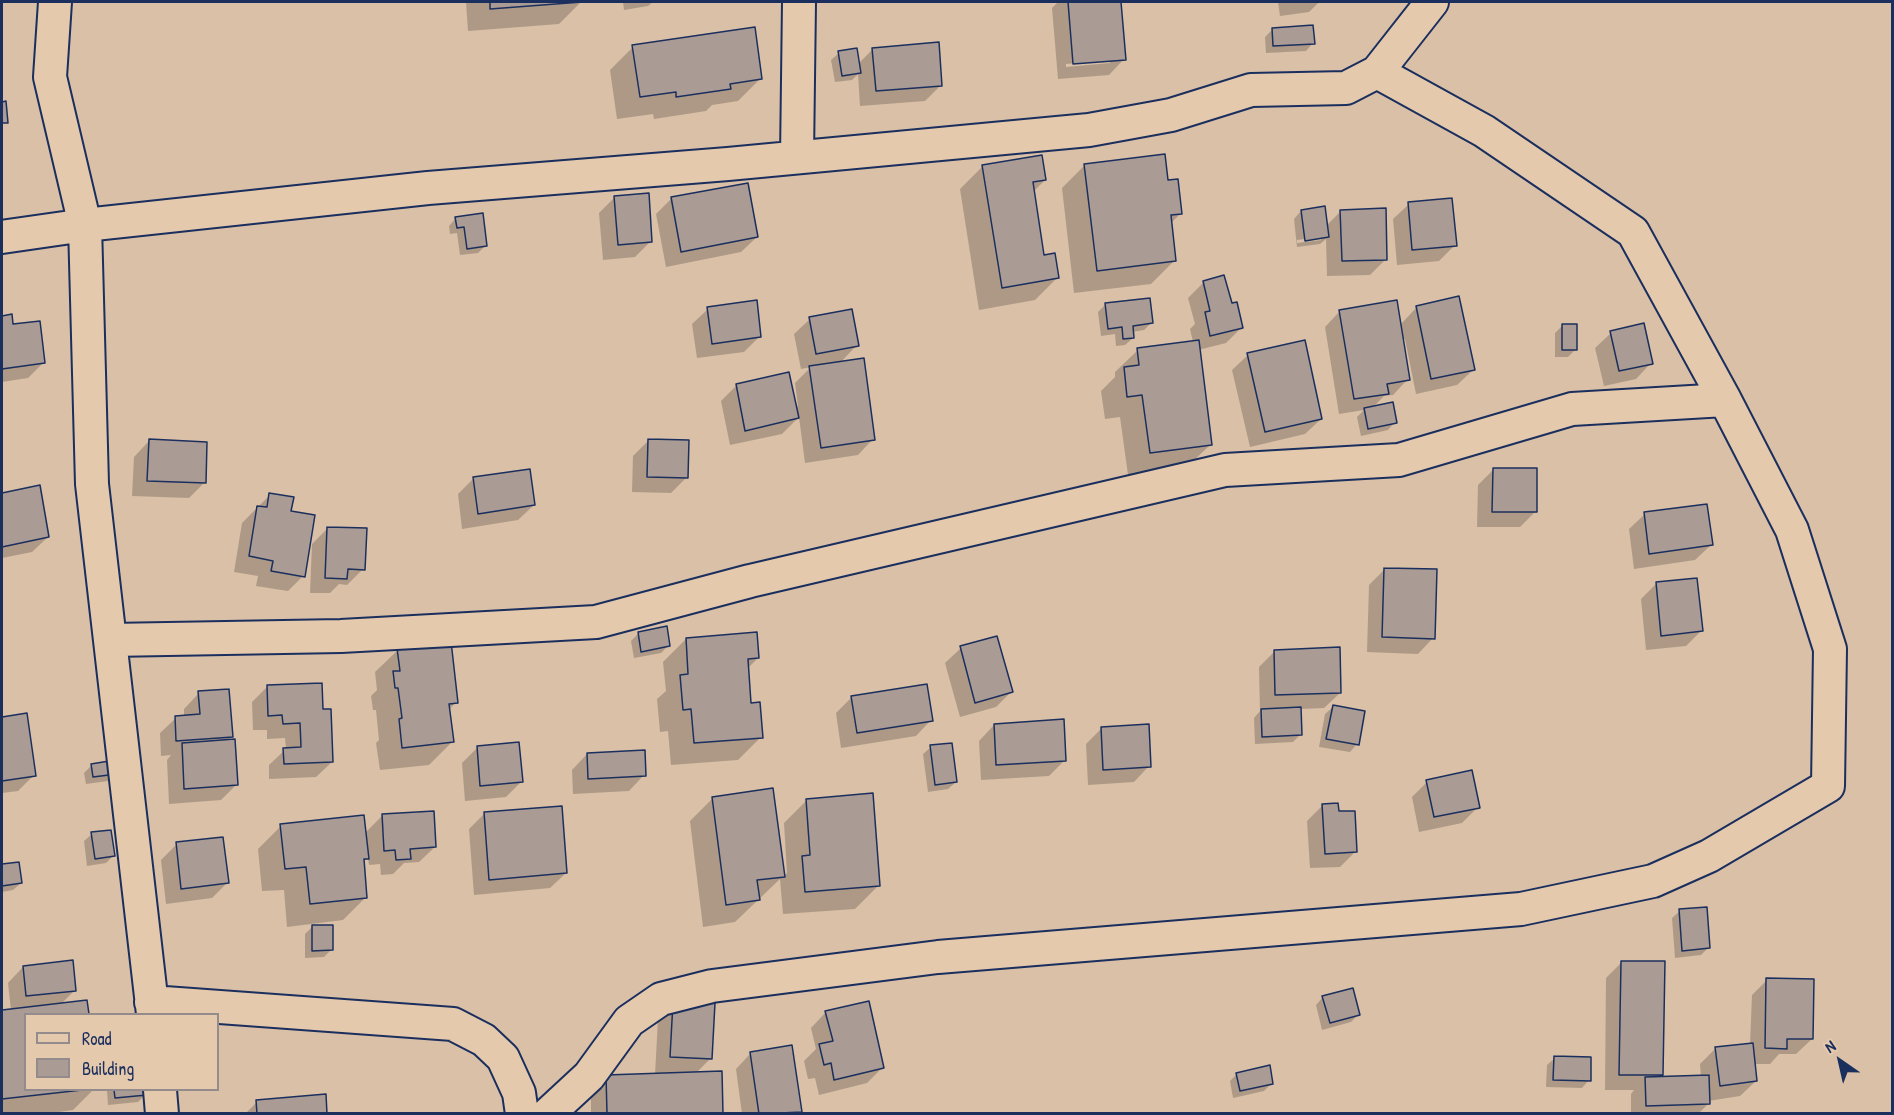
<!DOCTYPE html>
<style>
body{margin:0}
#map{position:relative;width:1894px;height:1115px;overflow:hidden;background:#d9c0a7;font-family:"Patrick Hand",sans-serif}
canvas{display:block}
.frame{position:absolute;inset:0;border:3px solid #1b2f5e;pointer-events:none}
.legend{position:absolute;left:24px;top:1013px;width:195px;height:78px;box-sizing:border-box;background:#e5c9ac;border:2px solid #948b8d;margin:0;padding:8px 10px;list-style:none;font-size:18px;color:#1b2f5e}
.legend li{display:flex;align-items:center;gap:12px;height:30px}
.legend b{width:30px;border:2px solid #948b8d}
.north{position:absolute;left:1810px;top:1031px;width:60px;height:60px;-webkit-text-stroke:4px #e5c9ac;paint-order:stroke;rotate:326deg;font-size:16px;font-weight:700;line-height:24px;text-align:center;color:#1b2f5e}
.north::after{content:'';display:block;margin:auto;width:21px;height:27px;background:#1b2f5e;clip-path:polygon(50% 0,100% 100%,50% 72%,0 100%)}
</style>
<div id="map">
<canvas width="1894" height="1115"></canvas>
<div class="frame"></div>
<ul class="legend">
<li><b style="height:8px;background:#e5c9ac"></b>Road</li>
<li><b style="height:16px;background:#aa9b95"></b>Building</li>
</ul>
<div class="north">N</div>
</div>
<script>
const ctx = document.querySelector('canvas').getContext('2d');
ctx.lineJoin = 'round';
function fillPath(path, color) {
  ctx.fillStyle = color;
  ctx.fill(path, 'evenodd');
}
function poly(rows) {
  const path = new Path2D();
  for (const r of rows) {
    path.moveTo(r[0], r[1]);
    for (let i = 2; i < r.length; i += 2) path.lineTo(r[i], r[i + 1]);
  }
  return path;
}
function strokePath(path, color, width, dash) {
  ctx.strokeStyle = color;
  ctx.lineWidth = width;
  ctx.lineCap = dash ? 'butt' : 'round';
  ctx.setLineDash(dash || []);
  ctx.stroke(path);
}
const shadow = poly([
 [466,2,581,2,559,24,468,31],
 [623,2,653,2,648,6,624,10],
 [1058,2,1120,2,1124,59,1109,75,1058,79,1052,8],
 [1110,60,1110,63,1066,67,1066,64],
 [1278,2,1319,2,1309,12,1280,16],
 [1273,29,1313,43,1306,51,1266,53,1265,37],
 [633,47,761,78,738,101,712,105,706,111,654,119,653,114,617,119,610,70],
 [873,49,940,86,925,101,860,106,858,74,852,80,835,82,831,60,839,53,858,64],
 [1085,165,1181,213,1170,224,1174,261,1151,284,1074,293,1062,188],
 [983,166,1045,180,1033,192,1043,257,1058,277,1035,300,979,310,960,189],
 [615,197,651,241,635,257,603,260,599,213],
 [672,198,757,237,741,252,666,267,656,214],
 [1409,204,1455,245,1439,261,1397,265,1393,219],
 [1301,211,1326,226,1341,211,1386,259,1370,275,1327,276,1326,239,1320,244,1297,247,1294,219],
 [1321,237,1321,240,1297,243,1297,240],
 [456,218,485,246,478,253,460,255,457,233,450,234,449,226],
 [1204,282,1241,328,1226,343,1198,350,1210,445,1187,467,1128,475,1120,417,1105,419,1101,391,1115,377,1115,372,1138,350,1193,342,1190,329,1195,324,1188,298],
 [1106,304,1151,323,1144,330,1132,332,1133,338,1125,345,1116,346,1115,334,1101,336,1098,312],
 [1417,307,1473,370,1457,385,1416,394,1405,339,1402,340,1408,379,1393,395,1384,396,1372,408,1395,422,1388,430,1361,436,1357,417,1364,410,1339,414,1325,327,1340,311,1400,325],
 [708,309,760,336,744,352,697,358,692,324],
 [10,316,12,326,43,363,28,378,2,382,2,317],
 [810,319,857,345,839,364,873,439,858,455,805,463,799,417,782,434,730,445,721,401,737,385,798,406,795,383,811,367,801,369,794,334],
 [1562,326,1576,349,1568,357,1555,357,1555,333],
 [1611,333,1651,363,1636,379,1604,386,1595,348],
 [1248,355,1321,419,1305,434,1250,447,1232,370],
 [649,440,687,477,671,493,632,492,633,456],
 [149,441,204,483,189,498,132,496,134,457],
 [528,470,534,505,518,520,462,529,458,494,473,479],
 [1493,470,1536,511,1520,527,1477,527,1478,485],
 [38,487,48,537,32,552,2,558,2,495],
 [270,495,289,513,303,576,288,591,256,586,258,576,234,572,242,523],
 [1645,514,1711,545,1695,560,1634,569,1629,529],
 [328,528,363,569,347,585,339,584,330,593,310,593,312,544],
 [1385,569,1433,638,1418,654,1367,652,1369,585],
 [1657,583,1701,631,1686,646,1646,650,1641,599],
 [639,633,668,646,661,653,634,658,631,641],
 [686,639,758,658,747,669,750,705,761,737,738,760,671,765,668,731,660,732,657,699,666,691,663,662],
 [961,648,1012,691,996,707,960,717,945,663],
 [398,650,456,702,448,711,452,742,429,765,380,770,376,743,379,740,376,710,373,710,371,696,377,690,375,672],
 [1275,651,1340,693,1324,708,1300,709,1301,734,1293,742,1255,744,1254,718,1260,711,1259,667],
 [267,687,321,711,332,762,316,777,269,779,269,765,286,749,285,738,267,739,267,730,253,730,252,702],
 [199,693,231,737,227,741,236,785,221,800,169,804,167,760,171,755,161,756,160,733,176,718,184,717,184,709],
 [851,698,931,720,916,736,841,748,836,713],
 [1333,707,1357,744,1350,752,1319,747,1325,714],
 [25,715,34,775,18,791,2,793,2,719],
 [994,725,1065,760,1049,776,981,780,979,741],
 [1102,728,1149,766,1134,782,1088,785,1086,744],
 [931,747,956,782,948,789,928,792,923,754],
 [477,748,522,781,506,797,465,801,462,763],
 [587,754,644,775,629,791,573,794,572,770],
 [92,765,115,773,108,781,86,784,84,773],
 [1427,782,1478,807,1462,823,1419,832,1412,797],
 [713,798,783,877,787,873,784,823,807,800,878,886,855,909,783,914,780,879,735,922,703,927,690,821],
 [1323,805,1337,813,1356,851,1340,867,1310,868,1307,821],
 [484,814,566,873,550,888,474,895,469,829],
 [382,816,435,847,419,862,404,863,393,874,381,875,380,864,369,865,368,858,362,863,366,897,343,920,287,927,284,890,262,891,258,849,281,826,365,833],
 [92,834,113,856,106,863,87,866,84,841],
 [177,844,227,883,212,898,166,904,161,860],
 [18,863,21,883,13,890,2,892,2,866],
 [1680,911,1708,948,1701,955,1675,958,1672,918],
 [312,927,331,950,324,957,305,958,305,934],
 [1622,962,1662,1074,1658,1078,1701,1077,1700,1064,1715,1049,1750,1045,1752,995,1767,980,1812,1039,1796,1054,1779,1054,1770,1064,1754,1064,1756,1081,1740,1096,1708,1101,1708,1104,1698,1114,1631,1114,1631,1094,1634,1090,1605,1090,1606,978],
 [23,967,74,991,60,1005,86,1002,87,1014,26,1014,26,1090,93,1090,73,1110,44,1114,2,1114,2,1012,11,1010,8,983],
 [1323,997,1358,1015,1351,1022,1322,1030,1316,1005],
 [674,1003,711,1058,695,1074,721,1113,591,1114,591,1092,607,1076,655,1075,658,1019],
 [826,1012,883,1067,867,1083,819,1095,815,1078,808,1079,804,1061,816,1049,811,1028],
 [751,1053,801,1112,799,1114,742,1114,736,1069],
 [1555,1058,1589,1080,1582,1088,1546,1087,1547,1065],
 [1237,1074,1272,1083,1264,1091,1233,1098,1230,1081],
 [107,1090,145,1090,146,1094,138,1102,108,1105],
 [257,1102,326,1114,245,1114]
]);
const building = poly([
 [490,2,582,2,490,9,490,2],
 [1068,2,1121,2,1126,60,1073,64,1068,2],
 [1313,25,1315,44,1273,46,1272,28,1313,25],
 [755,27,762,79,730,84,731,89,676,97,676,92,640,97,632,45,755,27],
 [939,42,942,86,876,91,872,48,939,42],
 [857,48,861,73,842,76,838,51,857,48],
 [6,101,8,123,2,123,2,102,6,101],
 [1165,154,1168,180,1178,179,1182,214,1171,215,1176,261,1097,271,1084,164,1165,154],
 [1042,155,1046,180,1033,182,1044,255,1055,253,1059,278,1002,288,982,165,1042,155],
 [748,183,758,237,681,252,671,197,748,183],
 [649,193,652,242,618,245,614,196,649,193],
 [1452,198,1457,246,1412,250,1408,202,1452,198],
 [1325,206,1329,237,1305,241,1301,210,1325,206],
 [1386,208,1387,260,1342,261,1340,210,1386,208],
 [483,213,487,246,467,249,464,227,457,228,455,217,483,213],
 [1224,275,1232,303,1237,302,1243,328,1210,336,1205,312,1210,311,1203,281,1224,275],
 [1459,296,1475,370,1431,379,1416,306,1459,296],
 [1150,298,1153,323,1133,326,1134,338,1123,339,1122,327,1108,329,1105,303,1150,298],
 [757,300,761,337,712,344,707,307,757,300],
 [1397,300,1410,380,1387,384,1389,394,1354,399,1339,310,1397,300],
 [852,309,859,346,816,354,809,317,852,309],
 [12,314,13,324,40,321,45,363,2,369,2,316,12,314],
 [1644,323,1653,364,1619,371,1610,331,1644,323],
 [1562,324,1577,324,1577,350,1562,350,1562,324],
 [1199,340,1212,445,1150,453,1142,395,1127,397,1124,367,1139,365,1137,348,1199,340],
 [1305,340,1322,419,1265,432,1247,353,1305,340],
 [864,358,875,440,821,448,809,366,864,358],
 [789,372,799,418,745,431,736,384,789,372],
 [1393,402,1397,423,1368,429,1364,408,1393,402],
 [149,439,207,442,206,483,147,481,149,439],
 [648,439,689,440,688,478,647,477,648,439],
 [1493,468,1537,468,1537,512,1492,512,1493,468],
 [530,469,535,505,478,514,473,477,530,469],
 [40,485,49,537,2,547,2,493,40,485],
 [269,493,294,497,291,511,315,515,305,577,271,571,273,561,249,556,257,506,267,507,269,493],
 [1707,504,1713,545,1649,554,1644,512,1707,504],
 [327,527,367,528,365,570,348,569,347,579,325,578,327,527],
 [1384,568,1437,569,1435,639,1382,637,1384,568],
 [1697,578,1703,631,1661,636,1656,582,1697,578],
 [667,626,670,646,641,652,638,632,667,626],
 [757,632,759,658,748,659,751,703,760,702,763,738,694,743,691,709,683,710,680,675,688,674,686,638,757,632],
 [997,636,1013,692,975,703,960,646,997,636],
 [451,641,458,703,449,704,454,742,402,748,399,719,402,718,398,688,395,688,393,671,400,671,397,648,451,641],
 [1340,647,1341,693,1275,695,1274,650,1340,647],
 [322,683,323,709,331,709,333,762,284,764,283,748,301,747,300,723,283,724,282,715,268,716,267,685,322,683],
 [927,684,933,721,857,733,851,696,927,684],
 [229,689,233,737,176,741,175,716,200,714,198,691,229,689],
 [1333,705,1365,711,1359,745,1326,739,1333,705],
 [1301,707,1302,735,1262,737,1261,709,1301,707],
 [27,713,36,776,2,781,2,717,27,713],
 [1064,719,1066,761,996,765,994,724,1064,719],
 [1149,724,1151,767,1103,770,1101,727,1149,724],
 [235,739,238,785,184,789,182,743,235,739],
 [519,742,523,782,480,786,477,746,519,742],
 [952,743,957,782,935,785,930,745,952,743],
 [645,750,646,776,588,779,587,753,645,750],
 [115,760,117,774,93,777,91,764,115,760],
 [1472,770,1480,808,1434,817,1426,780,1472,770],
 [773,788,785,877,757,880,760,900,726,905,712,797,773,788],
 [873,793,880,886,805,892,802,856,810,855,806,799,873,793],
 [1338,803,1339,811,1355,811,1357,852,1325,854,1322,804,1338,803],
 [562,806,567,873,489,880,484,812,562,806],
 [434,811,436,847,410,849,411,859,396,860,395,850,384,851,382,814,434,811],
 [364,815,369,859,364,859,367,898,310,904,306,867,285,869,280,824,364,815],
 [111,830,115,856,95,859,91,832,111,830],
 [223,837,229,883,181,889,176,842,223,837],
 [19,862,22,883,2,886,2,864,19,862],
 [1707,907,1710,948,1682,951,1679,909,1707,907],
 [312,925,333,925,333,950,312,951,312,925],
 [73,960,76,991,26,996,23,966,73,960],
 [1621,961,1665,961,1663,1075,1619,1075,1621,961],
 [1766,978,1814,979,1813,1039,1787,1039,1787,1049,1765,1048,1766,978],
 [1353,988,1360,1015,1330,1023,1322,996,1353,988],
 [87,1000,89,1014,26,1014,26,1090,82,1090,2,1099,2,1010,87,1000],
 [869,1001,884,1068,834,1080,831,1063,824,1065,819,1044,833,1041,825,1011,869,1001],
 [673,1002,715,1003,712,1059,670,1057,673,1002],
 [1753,1043,1757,1081,1720,1086,1715,1047,1753,1043],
 [792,1045,802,1112,759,1114,750,1052,792,1045],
 [1554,1056,1591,1057,1591,1081,1553,1080,1554,1056],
 [1270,1065,1273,1084,1240,1091,1236,1073,1270,1065],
 [722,1071,723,1114,607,1114,606,1075,722,1071],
 [1709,1075,1710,1104,1646,1106,1645,1077,1709,1075],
 [114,1090,147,1090,147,1095,115,1098,114,1090],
 [326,1094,327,1114,257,1114,256,1100,326,1094]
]);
const minor = poly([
 [55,2,50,77,85,225,92,484,153,1014],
 [797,157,799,2],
 [2,237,85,225,428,188,728,164,1089,130,1171,115,1251,90,1346,88,1377,72,1432,2],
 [110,640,341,636,596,622,750,581,1225,470,1399,460,1572,409,1725,400],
 [151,1002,453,1024,484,1040,503,1058,519,1093,522,1114],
 [160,1090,162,1114],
 [548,1114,589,1076,629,1021,661,999,712,986,938,957,1521,909,1653,881,1709,856,1828,786,1830,649,1792,530,1725,400,1633,232,1484,131,1377,72]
]);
fillPath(shadow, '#0003');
fillPath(building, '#aa9b95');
strokePath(building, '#1b2f5e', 1.5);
strokePath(minor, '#1b2f5e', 36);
strokePath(minor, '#e5c9ac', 32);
</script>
